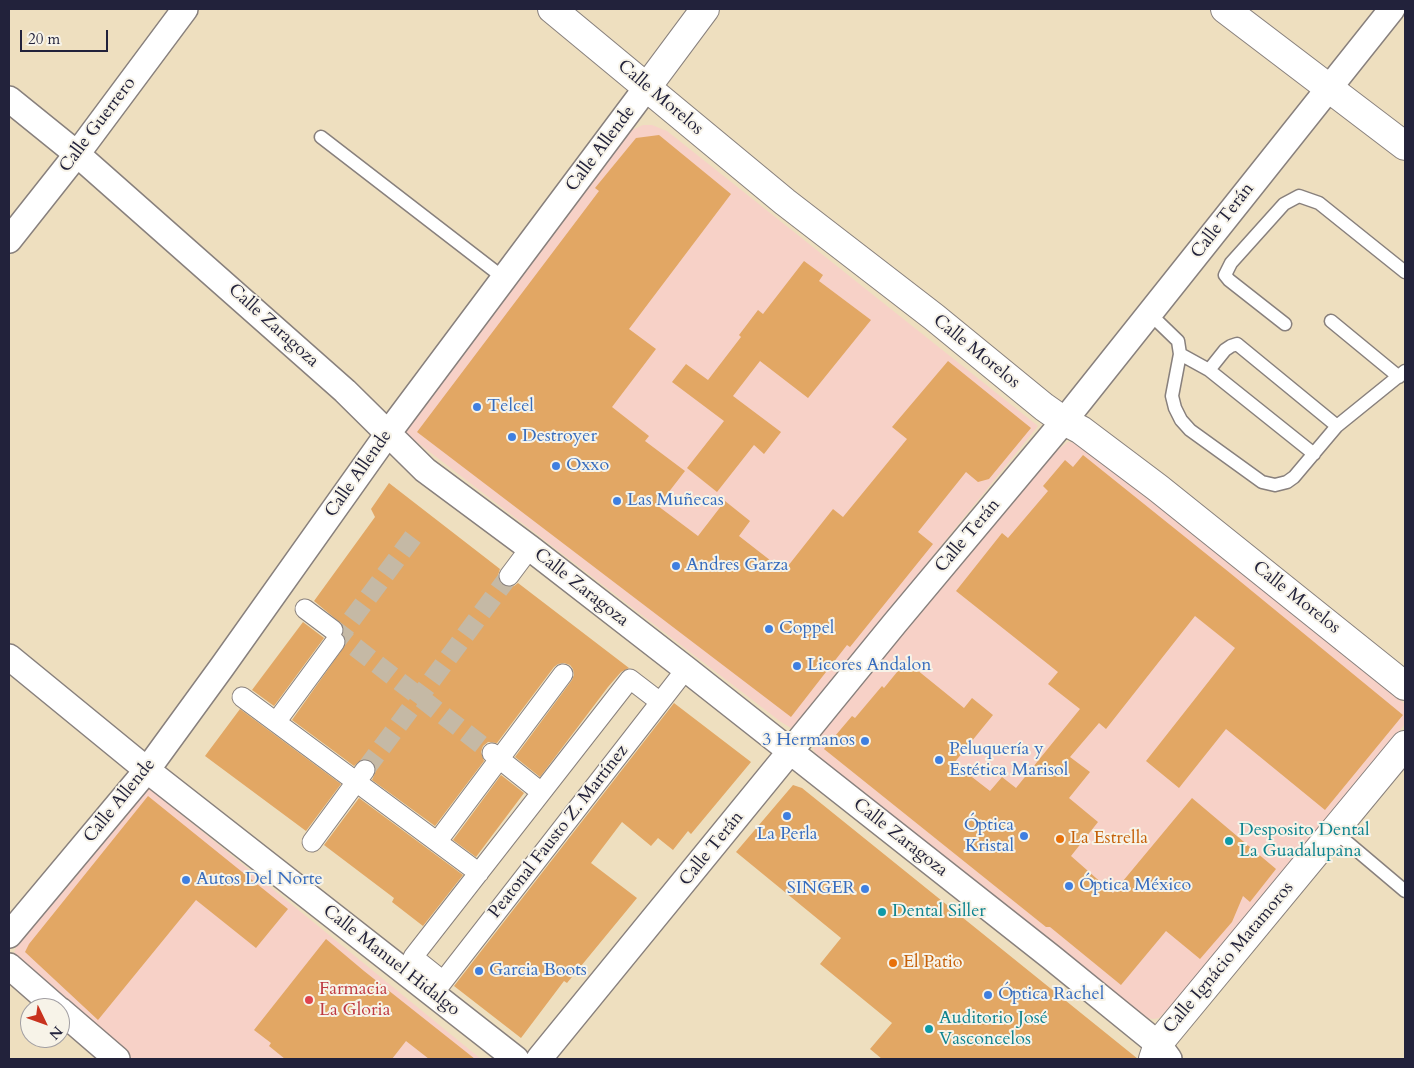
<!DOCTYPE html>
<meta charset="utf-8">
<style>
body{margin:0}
#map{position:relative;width:1414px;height:1068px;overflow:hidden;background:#eedfbf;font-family:Cardo,serif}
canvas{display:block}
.frame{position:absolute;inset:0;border:10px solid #22223b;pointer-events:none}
.north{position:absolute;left:20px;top:998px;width:50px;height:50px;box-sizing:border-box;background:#f7f3e8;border:1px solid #a29fa3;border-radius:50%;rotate:132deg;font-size:14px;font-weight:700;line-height:20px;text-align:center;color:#22223b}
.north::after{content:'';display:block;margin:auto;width:18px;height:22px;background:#c8321e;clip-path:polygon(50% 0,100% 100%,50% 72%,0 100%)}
.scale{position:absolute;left:20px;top:30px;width:88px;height:22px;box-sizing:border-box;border:2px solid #22223b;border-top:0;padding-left:6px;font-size:15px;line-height:18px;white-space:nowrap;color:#22223b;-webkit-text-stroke:4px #f7f3e8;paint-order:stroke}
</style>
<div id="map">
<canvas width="1414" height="1068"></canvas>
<div class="frame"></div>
<div class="north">N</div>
<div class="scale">20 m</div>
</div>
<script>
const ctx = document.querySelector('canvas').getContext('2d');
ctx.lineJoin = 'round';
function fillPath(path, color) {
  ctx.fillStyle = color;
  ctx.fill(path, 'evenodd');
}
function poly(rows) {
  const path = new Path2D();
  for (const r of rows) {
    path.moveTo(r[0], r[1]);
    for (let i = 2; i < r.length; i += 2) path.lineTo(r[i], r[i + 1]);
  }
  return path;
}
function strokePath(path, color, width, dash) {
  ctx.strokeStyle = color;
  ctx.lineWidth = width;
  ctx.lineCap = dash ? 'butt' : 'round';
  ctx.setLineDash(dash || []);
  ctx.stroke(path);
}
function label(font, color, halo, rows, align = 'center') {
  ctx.font = font + ' Cardo,serif';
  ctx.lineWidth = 4;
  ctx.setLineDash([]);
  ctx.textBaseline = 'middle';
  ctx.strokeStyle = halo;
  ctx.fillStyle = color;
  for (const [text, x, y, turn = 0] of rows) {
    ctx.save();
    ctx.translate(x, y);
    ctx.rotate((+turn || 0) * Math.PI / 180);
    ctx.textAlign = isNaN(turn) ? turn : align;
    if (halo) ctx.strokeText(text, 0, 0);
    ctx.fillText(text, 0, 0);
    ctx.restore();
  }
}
const built = poly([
 [643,125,652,125,667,131,1038,426,806,713,796,728,791,728,781,722,405,433,619,145,632,130],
 [1068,442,1080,443,1088,446,1405,704,1405,724,1173,1004,1159,1018,1153,1019,1148,1018,1126,1002,818,757,814,751,813,745,818,735,1055,452],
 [143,783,481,1059,128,1059,16,958,14,953,18,942]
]);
const building = poly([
 [659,135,731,194,629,329,656,349,612,407,649,436,645,441,685,471,658,506,698,536,725,501,750,521,739,536,784,571,833,509,843,517,907,439,892,427,948,361,1031,428,989,479,978,482,966,472,918,532,933,544,850,647,847,645,791,717,417,432,599,191,595,188,636,138],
 [804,261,823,275,819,281,871,320,808,398,760,361,733,396,781,432,764,454,754,445,717,492,687,468,724,421,672,382,686,364,708,380,741,337,739,335,758,310,763,314],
 [1083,455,1230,573,1403,715,1325,810,1226,729,1179,788,1146,761,1235,648,1195,616,1106,729,1099,723,1070,757,1090,772,1069,798,1098,822,1071,856,1113,893,1192,798,1276,869,1250,902,1243,896,1232,922,1200,959,1166,931,1121,985,1050,927,1046,927,824,749,852,716,855,718,882,686,884,688,906,661,964,708,972,698,993,715,954,763,990,791,1002,777,1016,788,1080,709,1048,684,1058,672,956,591,1002,533,1008,538,1048,491,1043,486,1065,460,1073,467],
 [389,483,500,569,498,575,499,581,502,585,508,587,514,586,518,583,629,668,621,672,608,687,540,777,515,757,572,680,574,675,573,669,570,665,564,663,558,664,554,667,497,743,488,742,483,746,481,752,484,761,435,826,372,780,376,771,372,761,367,759,361,760,354,766,292,720,346,644,343,634,343,625,314,601,375,517,371,509],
 [303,622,324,638,274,706,252,690],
 [674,703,751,762,691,834,688,831,673,850,658,838,651,846,622,822,591,863,637,898,567,983,564,981,521,1038,454,986],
 [240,709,341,784,306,831,205,756],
 [501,775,524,793,476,857,453,840],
 [793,785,802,788,1138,1059,882,1059,870,1049,892,1023,820,964,841,938,736,852],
 [148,796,288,909,256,948,196,900,98,1020,25,952,29,944],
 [359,798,463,875,423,926,392,902,394,898,324,845],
 [326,939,364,971,475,1059,429,1059,406,1041,392,1059,285,1059,269,1046,271,1043,254,1030]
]);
const pedestrianTunnel = poly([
 [333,630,492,753],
 [335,642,413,537],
 [365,770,509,576]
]);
const service = poly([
 [321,137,505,279],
 [1150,314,1178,341,1180,354,1172,396,1175,408,1181,420,1190,430,1262,482,1275,485,1287,482,1294,477,1337,426,1405,371],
 [1331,321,1399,377],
 [1285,324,1229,280,1225,275,1231,263,1284,204,1299,196,1319,203,1405,272],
 [1180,354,1209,370,1314,454],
 [1209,370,1225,350,1231,346,1237,344,1337,426],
 [1334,831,1405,891]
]);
const pedestrian = poly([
 [509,576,530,548],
 [305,609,333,630],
 [242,697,479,873],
 [276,722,335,642],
 [492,753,541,792],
 [312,842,365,770],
 [437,842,563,674],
 [443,981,413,957,630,679,660,702],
 [437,989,686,669]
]);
const minor = poly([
 [9,99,77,154,345,391,425,470,530,548,686,669,1051,957,1158,1044,1169,1059],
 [9,240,77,154,185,9],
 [9,657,147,770,516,1059],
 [9,935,147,770,222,667,389,432,647,87],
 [9,966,57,1008],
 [60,1010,117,1059],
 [539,1059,895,623,1064,421,1392,9]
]);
const tertiary = poly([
 [552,9,785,202,934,317,1044,407,1064,421,1081,430,1158,488,1405,686],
 [1225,9,1405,146],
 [647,87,705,9]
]);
const primary = poly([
 [1153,1059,1158,1044,1172,1027,1405,745]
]);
const markers = [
 [477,407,5,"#3f7fe0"],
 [512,437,5,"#3f7fe0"],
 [556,466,5,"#3f7fe0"],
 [617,501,5,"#3f7fe0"],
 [676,566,5,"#3f7fe0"],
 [769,629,5,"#3f7fe0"],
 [797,666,5,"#3f7fe0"],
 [865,741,5,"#3f7fe0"],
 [939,760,5,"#3f7fe0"],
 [787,816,5,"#3f7fe0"],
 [1024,836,5,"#3f7fe0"],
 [1060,839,5,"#e8710a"],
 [1229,841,5,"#0f9aa8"],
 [186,880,5,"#3f7fe0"],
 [1069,886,5,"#3f7fe0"],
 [865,889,5,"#3f7fe0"],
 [882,912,5,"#0f9aa8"],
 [893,963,5,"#e8710a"],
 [479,971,5,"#3f7fe0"],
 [988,995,5,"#3f7fe0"],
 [309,1000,5,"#e0444e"],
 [929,1029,5,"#0f9aa8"]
];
const streetNames = [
 ["Calle Morelos",660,98,40],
 ["Calle Guerrero",98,125,-53],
 ["Calle Allende",601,149,-53],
 ["Calle Terán",1223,221,-52],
 ["Calle Zaragoza",273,326,42],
 ["Calle Morelos",976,352,39],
 ["Calle Allende",359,474,-55],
 ["Calle Terán",968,536,-50],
 ["Calle Zaragoza",581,588,38],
 ["Calle Morelos",1296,598,38],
 ["Calle Allende",120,801,-51],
 ["Peatonal Fausto Z. Martínez",559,832,-52],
 ["Calle Zaragoza",900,838,38],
 ["Calle Terán",712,849,-51],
 ["Calle Ignácio Matamoros",1229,958,-50],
 ["Calle Manuel Hidalgo",391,961,38]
];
const shopNames = [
 ["Telcel",487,407],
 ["Destroyer",522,437],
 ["Oxxo",566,466],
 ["Las Muñecas",627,501],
 ["Andres Garza",686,566],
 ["Coppel",779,629],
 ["Licores Andalon",807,666],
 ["3 Hermanos",855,741,"right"],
 ["Peluquería y",949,750],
 ["Estética Marisol",949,771],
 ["Óptica",1014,826,"right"],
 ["Kristal",1014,847,"right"],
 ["La Perla",787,835,"center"],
 ["Autos Del Norte",196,880],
 ["Óptica México",1079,886],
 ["SINGER",855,889,"right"],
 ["Garcia Boots",489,971],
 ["Óptica Rachel",998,995]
];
const cultureNames = [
 ["Desposito Dental",1239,831],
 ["La Guadalupana",1239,852],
 ["Dental Siller",892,912],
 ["Auditorio José",939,1019],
 ["Vasconcelos",939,1040]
];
const foodNames = [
 ["La Estrella",1070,839],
 ["El Patio",903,963]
];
const healthNames = [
 ["Farmacia",319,990],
 ["La Gloria",319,1011]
];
fillPath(built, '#f7d1c7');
fillPath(building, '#e2a764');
strokePath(pedestrianTunnel, '#c5b9a5', 19, [19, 9]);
strokePath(service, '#88807d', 15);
strokePath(pedestrian, '#88807d', 21);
strokePath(minor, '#88807d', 28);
strokePath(tertiary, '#88807d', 30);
strokePath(primary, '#88807d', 30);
strokePath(service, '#fff', 12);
strokePath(pedestrian, '#fff', 19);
strokePath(minor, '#fff', 25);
strokePath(tertiary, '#fff', 28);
strokePath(primary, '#fff', 28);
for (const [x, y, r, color] of markers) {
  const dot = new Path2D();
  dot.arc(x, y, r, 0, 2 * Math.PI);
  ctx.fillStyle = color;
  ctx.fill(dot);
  strokePath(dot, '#f7f3e8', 2);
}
label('18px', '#22223b', '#f7f3e8', streetNames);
label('18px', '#366cbe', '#f7f3e8', shopNames, 'left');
label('18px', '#0d838f', '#f7f3e8', cultureNames, 'left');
label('18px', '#c56008', '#f7f3e8', foodNames, 'left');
label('18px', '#be3a42', '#f7f3e8', healthNames, 'left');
</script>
